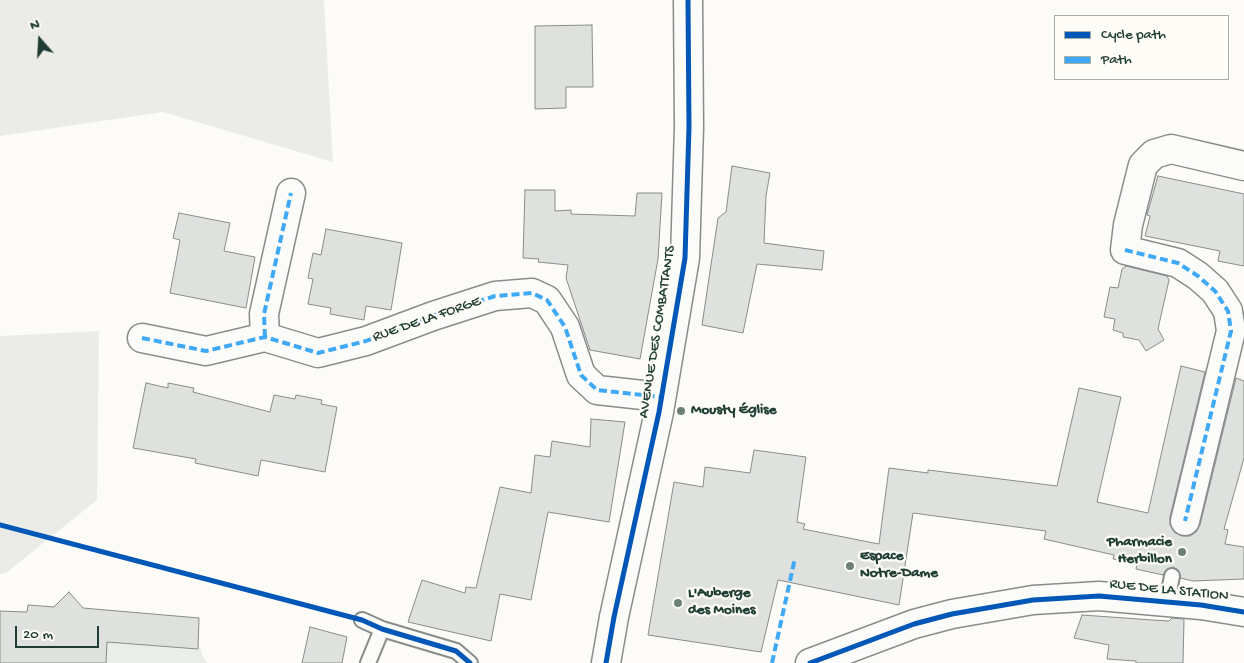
<!DOCTYPE html>
<meta charset="utf-8">
<style>
body{margin:0}
#map{position:relative;width:1244px;height:663px;overflow:hidden;background:#fcfbf8;font-family:"Gochi Hand",sans-serif}
canvas{display:block}
.legend{position:absolute;left:1054px;top:15px;width:175px;height:65px;box-sizing:border-box;background:#fdfcf7;border:1px solid #a4b0a9;margin:0;padding:6px 9px;list-style:none;font-size:15px;color:#1f3d34}
.legend li{display:flex;align-items:center;gap:10px;height:25px}
.legend b{width:25px;border:1px solid #a4b0a9}
.north{position:absolute;left:15px;top:15px;width:50px;height:50px;-webkit-text-stroke:4px #fdfcf7;paint-order:stroke;rotate:341deg;font-size:14px;font-weight:700;line-height:20px;text-align:center;color:#1f3d34}
.north::after{content:'';display:block;margin:auto;width:18px;height:22px;background:#1f3d34;clip-path:polygon(50% 0,100% 100%,50% 72%,0 100%)}
.scale{position:absolute;left:15px;top:626px;width:84px;height:22px;box-sizing:border-box;border:2px solid #1f3d34;border-top:0;padding-left:6px;font-size:15px;line-height:18px;white-space:nowrap;color:#1f3d34;-webkit-text-stroke:4px #fdfcf7;paint-order:stroke}
</style>
<div id="map">
<canvas width="1244" height="663"></canvas>
<ul class="legend">
<li><b style="height:6px;background:#0057b8"></b>Cycle path</li>
<li><b style="height:6px;background:#3fa9f5"></b>Path</li>
</ul>
<div class="north">N</div>
<div class="scale">20 m</div>
</div>
<script>
const ctx = document.querySelector('canvas').getContext('2d');
ctx.lineJoin = 'round';
function fillPath(path, color) {
  ctx.fillStyle = color;
  ctx.fill(path, 'evenodd');
}
function poly(rows) {
  const path = new Path2D();
  for (const r of rows) {
    path.moveTo(r[0], r[1]);
    for (let i = 2; i < r.length; i += 2) path.lineTo(r[i], r[i + 1]);
  }
  return path;
}
function strokePath(path, color, width, dash) {
  ctx.strokeStyle = color;
  ctx.lineWidth = width;
  ctx.lineCap = dash ? 'butt' : 'round';
  ctx.setLineDash(dash || []);
  ctx.stroke(path);
}
function label(font, color, halo, rows, align = 'center') {
  ctx.font = font + ' "Gochi Hand",sans-serif';
  ctx.lineWidth = 4.5;
  ctx.setLineDash([]);
  ctx.textBaseline = 'middle';
  ctx.strokeStyle = halo;
  ctx.fillStyle = color;
  for (const [text, x, y, turn = 0] of rows) {
    ctx.save();
    ctx.translate(x, y);
    ctx.rotate((+turn || 0) * Math.PI / 180);
    ctx.textAlign = isNaN(turn) ? turn : align;
    if (halo) ctx.strokeText(text, 0, 0);
    ctx.fillText(text, 0, 0);
    ctx.restore();
  }
}
const built = poly([
 [69,592,83,608,199,618,198,643,204,659,208,663,0,663,27,612,28,605,53,606]
]);
const green = poly([
 [0,0,324,0,333,162,163,112,0,136],
 [99,331,97,500,6,573,0,574,0,336]
]);
const building = poly([
 [592,25,593,87,566,87,566,108,535,109,535,26,592,25],
 [732,166,770,173,766,196,764,243,824,251,822,270,757,264,743,333,702,325,718,218,726,212,732,166],
 [1158,176,1244,194,1244,266,1218,261,1220,251,1145,236,1150,216,1147,215,1158,176],
 [525,190,555,190,555,211,571,210,571,214,635,216,637,193,662,193,658,259,640,359,590,350,566,278,568,265,538,262,539,259,523,258,525,190],
 [179,213,230,223,224,251,255,257,246,308,170,293,180,240,173,238,179,213],
 [326,229,402,243,391,310,366,306,364,320,330,314,331,308,308,304,313,279,308,278,313,253,321,255,326,229],
 [1126,266,1167,276,1169,280,1158,329,1164,340,1146,351,1139,340,1123,337,1123,333,1113,330,1115,319,1104,317,1110,287,1118,288,1122,269,1126,266],
 [1181,366,1205,372,1170,517,1170,525,1174,532,1182,536,1190,536,1196,532,1200,525,1236,378,1244,381,1244,458,1224,529,1228,530,1225,544,1244,547,1244,579,1193,581,1180,578,1178,570,1173,567,1166,570,1163,575,1136,569,1137,564,1113,559,1114,555,1044,539,1046,531,913,513,899,605,778,580,761,652,648,635,674,482,703,487,705,467,750,473,754,450,806,457,797,522,805,524,803,529,879,544,889,468,928,473,928,470,1057,486,1079,388,1121,397,1097,502,1148,513,1181,366],
 [146,383,168,388,168,383,194,388,193,392,270,412,274,395,295,399,296,395,322,400,321,404,337,407,325,472,261,460,258,476,195,463,196,459,133,448,146,383],
 [591,419,625,422,609,522,548,512,531,600,500,594,491,641,408,622,422,580,465,593,466,587,476,588,500,487,531,493,535,455,550,457,552,441,590,447,591,419],
 [69,592,83,608,199,618,198,649,107,642,106,663,0,663,0,611,27,612,28,605,54,607,69,592],
 [1082,615,1153,620,1169,621,1172,618,1184,619,1183,663,1136,663,1136,661,1107,659,1109,645,1074,638,1082,615],
 [310,627,347,637,342,663,302,663,310,627]
]);
const lane = poly([
 [1167,602,1172,576],
 [362,620,382,629,456,651,470,663],
 [368,663,382,629]
]);
const street = poly([
 [265,337,264,314,291,193],
 [142,338,206,351,265,337,318,353,366,341,433,316,495,296,532,293,547,300,565,327,581,375,597,390,661,397],
 [1185,521,1231,331,1228,311,1215,291,1198,276,1178,263,1125,250,1128,225,1143,165,1154,154,1171,149,1244,166]
]);
const secondary = poly([
 [606,663,614,617,659,412,685,258,689,127,688,0],
 [810,663,914,624,952,614,1033,600,1099,596,1201,605,1244,612]
]);
const quiet = poly([
 [1125,250,1178,263,1198,276,1215,291,1228,311,1231,331,1185,521],
 [265,337,264,314,291,193],
 [142,338,206,351,265,337,318,353,366,341,433,316,495,296,532,293,547,300,565,327,581,375,597,390,661,397],
 [772,663,795,558]
]);
const cycleway = poly([
 [0,525,362,620,382,629,456,651,470,663],
 [606,663,614,617,659,412,685,258,689,127,688,0],
 [810,663,914,624,952,614,1033,600,1099,596,1201,605,1244,612]
]);
const markers = [
 [681,411,5,"#6c8079"],
 [1182,552,5,"#6c8079"],
 [850,566,5,"#6c8079"],
 [678,603,5,"#6c8079"]
];
const streetNames = [
 ["RUE DE LA FORGE",427,320,-19],
 ["AVENUE DES COMBATTANTS",658,332,-81],
 ["RUE DE LA STATION",1169,591,6]
];
const poiNames = [
 ["Mousty Église",691,411],
 ["Pharmacie",1172,543,"right"],
 ["Herbillon",1172,560,"right"],
 ["Espace",860,557],
 ["Notre-Dame",860,574],
 ["L'Auberge",688,594],
 ["des Moines",688,611]
];
fillPath(built, '#ebede8');
fillPath(green, '#ebece8');
fillPath(building, '#dfe1de');
strokePath(building, '#888d8a', 1);
strokePath(lane, '#888d8a', 18);
strokePath(street, '#888d8a', 31);
strokePath(secondary, '#888d8a', 31);
strokePath(lane, '#fbfbf9', 14);
strokePath(street, '#fbfbf9', 28);
strokePath(secondary, '#fbfbf9', 28);
strokePath(quiet, '#3fa9f5', 4, [8, 4]);
strokePath(cycleway, '#0057b8', 5);
for (const [x, y, r, color] of markers) {
  const dot = new Path2D();
  dot.arc(x, y, r, 0, 2 * Math.PI);
  ctx.fillStyle = color;
  ctx.fill(dot);
  strokePath(dot, '#fdfcf7', 2);
}
label('15px', '#1f3d34', '#fdfcf7', streetNames);
label('bold 15px', '#1f3d34', '#fdfcf7', poiNames, 'left');
</script>
